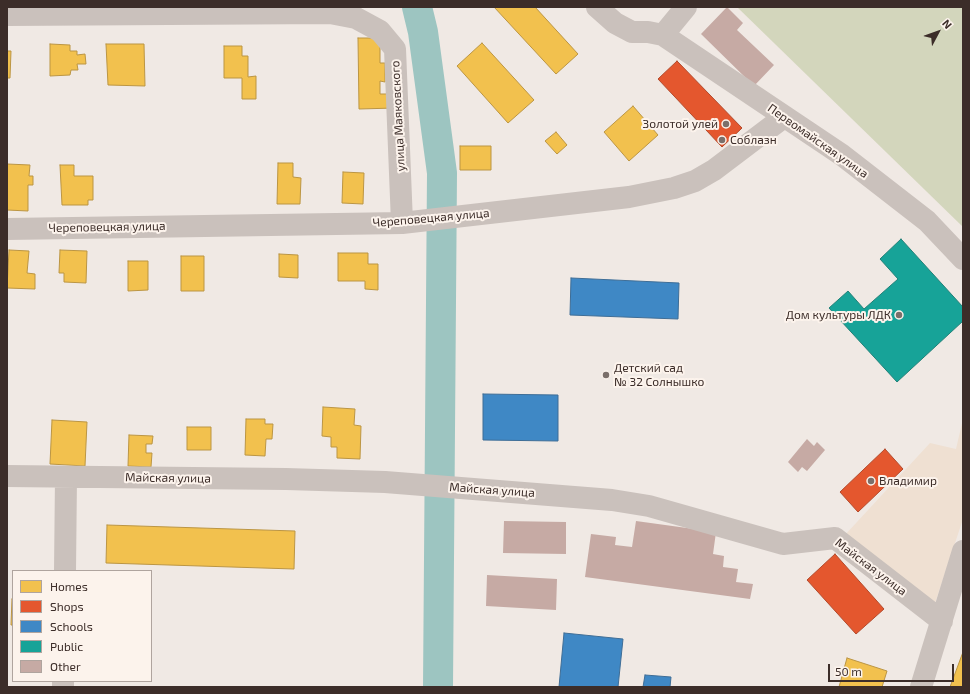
<!DOCTYPE html>
<meta charset="utf-8">
<style>
body{margin:0}
#map{position:relative;width:970px;height:694px;overflow:hidden;background:#f0e9e4;font-family:"Exo 2",sans-serif}
canvas{display:block}
.frame{position:absolute;inset:0;border:8px solid #3c2d29;pointer-events:none}
.legend{position:absolute;left:12px;top:570px;width:140px;height:112px;box-sizing:border-box;background:#fcf3ec;border:1px solid #afa49e;margin:0;padding:5px 7px;list-style:none;font-size:12px;color:#3c2d29}
.legend li{display:flex;align-items:center;gap:8px;height:20px}
.legend b{width:20px;border:1px solid #afa49e}
.north{position:absolute;left:918px;top:12px;width:40px;height:40px;-webkit-text-stroke:3px #fcf3ec;paint-order:stroke;rotate:49deg;font-size:11px;font-weight:700;line-height:16px;text-align:center;color:#3c2d29}
.north::after{content:'';display:block;margin:auto;width:14px;height:18px;background:#3c2d29;clip-path:polygon(50% 0,100% 100%,50% 72%,0 100%)}
.scale{position:absolute;left:828px;top:664px;width:126px;height:18px;box-sizing:border-box;border:2px solid #3c2d29;border-top:0;padding-left:5px;font-size:12px;line-height:14px;white-space:nowrap;color:#3c2d29;-webkit-text-stroke:3px #fcf3ec;paint-order:stroke}
</style>
<div id="map">
<canvas width="970" height="694"></canvas>
<div class="frame"></div>
<ul class="legend">
<li><b style="height:11px;background:#f2c14e"></b>Homes</li>
<li><b style="height:11px;background:#e4572e"></b>Shops</li>
<li><b style="height:11px;background:#3f88c5"></b>Schools</li>
<li><b style="height:11px;background:#17a398"></b>Public</li>
<li><b style="height:11px;background:#c6aaa4"></b>Other</li>
</ul>
<div class="north">N</div>
<div class="scale">50 m</div>
</div>
<script>
const ctx = document.querySelector('canvas').getContext('2d');
ctx.lineJoin = 'round';
function fillPath(path, color) {
  ctx.fillStyle = color;
  ctx.fill(path, 'evenodd');
}
function poly(rows) {
  const path = new Path2D();
  for (const r of rows) {
    path.moveTo(r[0], r[1]);
    for (let i = 2; i < r.length; i += 2) path.lineTo(r[i], r[i + 1]);
  }
  return path;
}
function strokePath(path, color, width, dash) {
  ctx.strokeStyle = color;
  ctx.lineWidth = width;
  ctx.lineCap = dash ? 'butt' : 'round';
  ctx.setLineDash(dash || []);
  ctx.stroke(path);
}
function label(font, color, halo, rows, align = 'center') {
  ctx.font = font + ' "Exo 2",sans-serif';
  ctx.lineWidth = 4;
  ctx.setLineDash([]);
  ctx.textBaseline = 'middle';
  ctx.strokeStyle = halo;
  ctx.fillStyle = color;
  for (const [text, x, y, turn = 0] of rows) {
    ctx.save();
    ctx.translate(x, y);
    ctx.rotate((+turn || 0) * Math.PI / 180);
    ctx.textAlign = isNaN(turn) ? turn : align;
    if (halo) ctx.strokeText(text, 0, 0);
    ctx.fillText(text, 0, 0);
    ctx.restore();
  }
}
const green = poly([
 [737,7,963,7,963,227]
]);
const plaza = poly([
 [963,419,963,519,934,606,844,536,930,443,956,449]
]);
const homes = poly([
 [494,7,535,7,578,54,556,74,494,7],
 [358,38,380,38,380,63,385,63,385,82,380,81,380,94,395,94,395,108,359,109,358,38],
 [482,43,534,100,508,123,457,66,482,43],
 [50,44,70,45,70,51,77,51,77,55,85,54,86,64,77,64,78,70,71,70,70,75,50,76,50,44],
 [106,44,144,44,145,86,108,85,106,44],
 [224,46,242,46,242,56,248,56,248,77,256,76,256,99,242,99,242,78,224,78,224,46],
 [7,51,11,51,10,78,7,78,7,51],
 [633,106,658,135,629,161,604,132,633,106],
 [556,132,567,145,557,154,545,141,556,132],
 [460,146,491,146,491,170,460,170,460,146],
 [278,163,293,163,293,177,301,178,300,204,277,204,278,163],
 [7,164,30,165,29,176,33,176,33,185,28,185,28,211,7,210,7,164],
 [60,165,74,165,74,176,93,176,93,200,88,200,88,205,62,205,60,165],
 [343,172,364,173,363,204,342,203,343,172],
 [9,250,29,251,27,273,35,274,35,289,7,288,9,250],
 [60,250,87,251,86,283,64,282,64,273,59,273,60,250],
 [338,253,368,253,368,264,378,264,378,290,365,289,365,281,338,281,338,253],
 [279,254,298,255,298,278,279,277,279,254],
 [181,256,204,256,204,291,181,291,181,256],
 [128,261,148,261,148,290,128,291,128,261],
 [323,407,355,409,354,425,361,426,360,459,337,458,337,447,331,447,331,437,322,436,323,407],
 [246,419,265,419,265,424,273,424,272,439,266,439,265,456,245,455,246,419],
 [52,420,87,422,85,466,50,464,52,420],
 [187,427,211,427,211,450,187,450,187,427],
 [129,435,153,436,152,444,146,444,146,453,152,453,151,467,128,466,129,435],
 [107,525,295,531,294,569,106,563,107,525],
 [12,599,13,599,13,625,11,625,12,599],
 [963,652,963,687,950,687,963,652],
 [847,658,887,671,882,687,839,687,847,658]
]);
const shops = poly([
 [677,61,742,128,722,147,658,79,677,61],
 [885,449,903,469,858,512,840,492,885,449],
 [835,554,884,609,856,634,807,580,835,554]
]);
const schools = poly([
 [571,278,679,283,678,319,570,315,571,278],
 [483,394,558,395,558,441,483,440,483,394],
 [564,633,623,639,618,687,559,687,564,633],
 [645,675,671,677,670,687,643,687,645,675]
]);
const public = poly([
 [901,239,963,307,963,321,897,382,829,308,848,291,864,309,898,279,880,259,901,239]
]);
const river = poly([
 [417,7,423,32,442,173,438,687]
]);
const building = poly([
 [727,7,743,23,737,30,774,65,754,86,701,34],
 [807,439,814,446,817,442,825,450,807,471,802,467,798,472,788,462],
 [504,521,566,522,566,554,503,553],
 [636,521,716,532,713,554,724,556,723,567,738,569,736,582,753,584,750,599,585,577,591,534,616,537,615,545,632,547],
 [487,575,557,579,556,610,486,606]
]);
const minor = poly([
 [597,7,615,23,632,32,648,32,663,35,842,155,927,221,963,259],
 [7,15,330,13,356,18,380,31,395,49,402,223],
 [663,35,686,7],
 [7,229,402,223,629,197,674,188,695,181,714,170,784,117],
 [7,476,286,479,385,482,612,500,649,506,783,544,835,538,942,621],
 [65,571,66,477],
 [63,687,63,681],
 [921,687,963,551]
]);
const markers = [
 [726,124,4,"#7b6f6a"],
 [722,140,4,"#7b6f6a"],
 [899,315,4,"#7b6f6a"],
 [606,375,4,"#7b6f6a"],
 [871,481,4,"#7b6f6a"]
];
const streetNames = [
 ["улица Маяковского",398,116,-93],
 ["Первомайская улица",818,141,35],
 ["Череповецкая улица",431,218,-5],
 ["Череповецкая улица",107,227,-1],
 ["Майская улица",168,478,1],
 ["Майская улица",492,490,4],
 ["Майская улица",871,567,37]
];
const poiNames = [
 ["Золотой улей",718,124,"right"],
 ["Соблазн",730,140],
 ["Дом культуры ЛДК",891,315,"right"],
 ["Детский сад",614,368],
 ["№ 32 Солнышко",614,382],
 ["Владимир",879,481]
];
fillPath(green, '#d3d6bc');
fillPath(plaza, '#efe0d2');
fillPath(homes, '#f2c14e');
strokePath(homes, '#bb9543', 1);
fillPath(shops, '#e4572e');
strokePath(shops, '#b24a2c', 1);
fillPath(schools, '#3f88c5');
strokePath(schools, '#3e6d96', 1);
fillPath(public, '#17a398');
strokePath(public, '#228077', 1);
strokePath(river, '#9dc5c1', 30);
fillPath(building, '#c6aaa4');
strokePath(minor, '#cac1bc', 22);
for (const [x, y, r, color] of markers) {
  const dot = new Path2D();
  dot.arc(x, y, r, 0, 2 * Math.PI);
  ctx.fillStyle = color;
  ctx.fill(dot);
  strokePath(dot, '#fcf3ec', 1.5);
}
label('12px', '#3c2d29', '#fcf3ec', streetNames);
label('12px', '#3c2d29', '#fcf3ec', poiNames, 'left');
</script>
